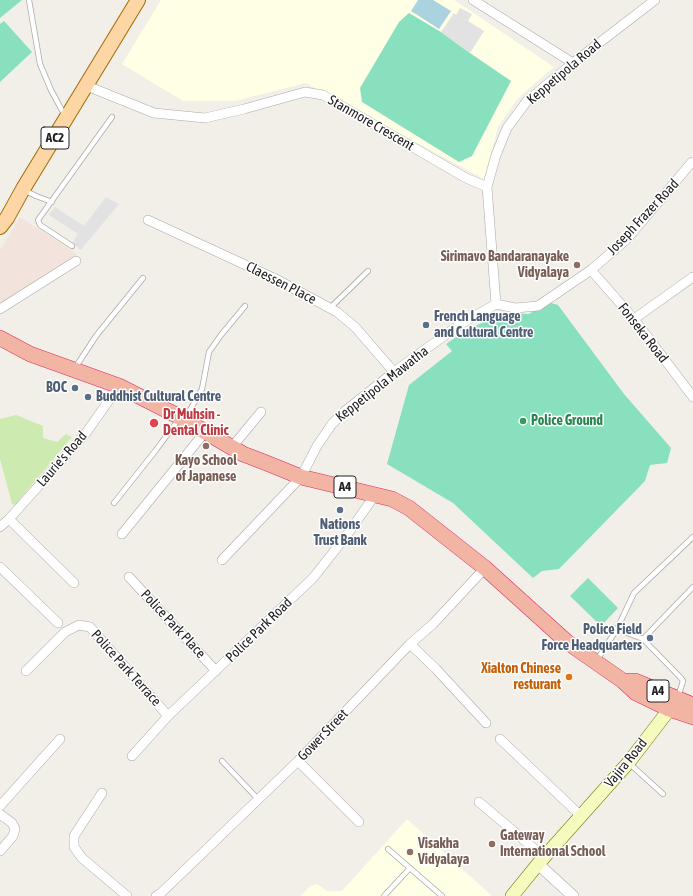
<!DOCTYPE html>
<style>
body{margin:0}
canvas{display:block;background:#f2efe9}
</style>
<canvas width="693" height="896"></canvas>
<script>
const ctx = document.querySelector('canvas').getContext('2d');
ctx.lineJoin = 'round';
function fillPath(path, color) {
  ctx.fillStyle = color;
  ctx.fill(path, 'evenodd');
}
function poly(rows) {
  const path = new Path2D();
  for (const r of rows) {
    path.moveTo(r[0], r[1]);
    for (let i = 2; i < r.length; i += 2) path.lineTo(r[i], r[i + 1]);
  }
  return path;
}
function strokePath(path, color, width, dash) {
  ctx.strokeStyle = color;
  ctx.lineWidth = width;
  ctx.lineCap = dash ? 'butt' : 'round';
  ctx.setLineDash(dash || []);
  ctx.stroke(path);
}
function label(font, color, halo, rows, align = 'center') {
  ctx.font = font + ' "Asap Condensed",sans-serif';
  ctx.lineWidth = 3;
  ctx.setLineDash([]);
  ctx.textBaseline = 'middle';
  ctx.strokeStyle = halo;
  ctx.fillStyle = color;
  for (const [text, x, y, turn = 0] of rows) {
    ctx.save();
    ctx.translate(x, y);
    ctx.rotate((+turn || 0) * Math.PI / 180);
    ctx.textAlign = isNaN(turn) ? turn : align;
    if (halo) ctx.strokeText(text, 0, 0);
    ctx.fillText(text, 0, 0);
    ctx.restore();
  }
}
const education = poly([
 [161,0,454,0,554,67,518,98,498,127,484,179,306,83,235,101,183,101,122,64],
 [407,819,492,896,301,896,310,886,317,884,327,891,342,891]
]);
const military = poly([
 [20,217,76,253,77,257,0,308,0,250]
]);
const grass = poly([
 [16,415,43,426,43,438,57,442,66,434,72,437,15,505,12,504,0,459,0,419]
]);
const pitch = poly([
 [0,0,22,0,0,18],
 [409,13,441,32,470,53,511,81,472,156,459,162,362,102,360,88,399,22],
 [4,21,32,52,0,82,0,24],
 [548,302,558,305,624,394,671,448,667,463,650,465,645,481,559,569,542,571,533,578,453,503,387,464,409,385,452,351,446,344,468,329,505,313,529,314],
 [588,578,618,608,601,626,570,596]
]);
const parking = poly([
 [460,8,472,14,468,21,484,31,470,53,441,32,454,13,456,15],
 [106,197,119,204,81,250,72,243,78,234,49,215,55,207,84,226]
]);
const water = poly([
 [418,0,433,0,451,11,439,29,411,11]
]);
const service = poly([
 [29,0,40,64,51,90,65,116],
 [24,190,36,196,52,202],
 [72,246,40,225,38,220,112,117],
 [330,308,368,271],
 [75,368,96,336,143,278],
 [186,417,202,389,209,352,221,335,245,306],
 [114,503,156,450,179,419],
 [617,629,643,639,681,678,683,681,678,697],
 [643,639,693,587],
 [597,660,617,629,634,593,693,537],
 [222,761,258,799],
 [630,764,663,794],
 [388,849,442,896],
 [384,896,410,868]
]);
const minor = poly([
 [473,0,573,63],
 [87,86,154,113,205,118,244,109,305,92,323,95,466,178,487,187],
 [148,220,276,279,337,312,355,327,394,372],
 [591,270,634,319,693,397],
 [496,304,487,187,496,155,507,128,527,101,573,63,655,0],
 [0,309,76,261],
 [634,319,693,277],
 [232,447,261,412],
 [9,519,74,583],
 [0,527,9,519,86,433,119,386],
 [122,534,205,432],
 [222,560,301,477,317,446,332,424,345,411,394,372,459,325,496,304,515,308,538,306,591,270,627,239,692,162],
 [0,567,58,623],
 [129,577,216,671],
 [410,644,436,669,486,723],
 [26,671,65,632,79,625,90,627,168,716],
 [500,739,581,816],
 [132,756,168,716,313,578,347,535,375,495],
 [298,761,359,822],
 [102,793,74,836,74,847,82,858,127,896],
 [479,802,544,857],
 [0,806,60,739],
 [0,814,12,823,15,829,13,836,0,851],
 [156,896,161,893,298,761,410,644,433,624,485,568]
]);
const tertiary = poly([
 [538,864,573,896]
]);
const secondary = poly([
 [512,896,538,864,629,762,675,702]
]);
const primary = poly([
 [0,227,7,218,23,189,138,0]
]);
const trunk = poly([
 [0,338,30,354,119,386,180,417,243,454,264,462,301,477,392,499,409,508,485,568,567,642,623,681,636,693,669,709,693,717],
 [624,681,635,681,693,705]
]);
const markers = [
 [577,265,4,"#8d6e63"],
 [426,325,4,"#5c6f8a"],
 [75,388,4,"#5c6f8a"],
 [88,397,4,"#5c6f8a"],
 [523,421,4,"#2e9e5b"],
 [154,423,5,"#e0444e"],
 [206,446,4,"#8d6e63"],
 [340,510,4,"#5c6f8a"],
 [650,638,4,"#5c6f8a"],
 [569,677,4,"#e8710a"],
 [492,844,4,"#8d6e63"],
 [410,852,4,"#8d6e63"]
];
const shields = [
 [55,138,28],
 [345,487,22],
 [658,691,22]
];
const shieldNames = [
 ["AC2",55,138],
 ["A4",345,487],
 ["A4",658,691]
];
const streetNames = [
 ["Keppetipola Road",564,72,-40],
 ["Stanmore Crescent",371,123,30],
 ["Joseph Frazer Road",643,217,-47],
 ["Claessen Place",281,283,27],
 ["Fonseka Road",643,333,52],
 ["Keppetipola Mawatha",382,384,-38],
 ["Laurie's Road",62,459,-49],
 ["Police Park Place",173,624,47],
 ["Police Park Road",259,630,-44],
 ["Police Park Terrace",126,668,48],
 ["Gower Street",323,735,-46],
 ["Vajira Road",626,763,-51]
];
const educationNames = [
 ["Sirimavo Bandaranayake",569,257,"right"],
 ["Vidyalaya",569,273,"right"],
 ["Kayo School",206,461,"center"],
 ["of Japanese",206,477,"center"],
 ["Gateway",500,836],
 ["International School",500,852],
 ["Visakha",418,844],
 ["Vidyalaya",418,860]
];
const serviceNames = [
 ["French Language",434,317],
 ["and Cultural Centre",434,333],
 ["BOC",67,388,"right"],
 ["Buddhist Cultural Centre",96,397],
 ["Nations",340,525,"center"],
 ["Trust Bank",340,541,"center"],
 ["Police Field",642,630,"right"],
 ["Force Headquarters",642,646,"right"]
];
const healthNames = [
 ["Dr Muhsin -",163,415],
 ["Dental Clinic",163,431]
];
const leisureNames = [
 ["Police Ground",531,421]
];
const foodNames = [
 ["Xialton Chinese",561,669],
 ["resturant",561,685]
];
fillPath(education, '#ffffe5');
fillPath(military, '#f3e3dd');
fillPath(grass, '#cdebb0');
fillPath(pitch, '#88e0be');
fillPath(parking, '#e2e2e2');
fillPath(water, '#aad3df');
strokePath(service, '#a9a9a9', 6);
strokePath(minor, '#a9a9a9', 10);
strokePath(tertiary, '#a9a9a9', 12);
strokePath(secondary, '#707d05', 14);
strokePath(primary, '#a06b00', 16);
strokePath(trunk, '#dc2a67', 16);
strokePath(service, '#fff', 4.5);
strokePath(minor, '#fff', 9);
strokePath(tertiary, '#fff', 11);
strokePath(secondary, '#f7fabf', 13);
strokePath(primary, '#fcd6a4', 14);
strokePath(trunk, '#f2b4a3', 15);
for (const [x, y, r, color] of markers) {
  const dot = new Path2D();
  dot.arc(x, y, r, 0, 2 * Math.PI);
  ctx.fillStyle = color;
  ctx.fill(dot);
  strokePath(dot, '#fff', 1.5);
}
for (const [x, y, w] of shields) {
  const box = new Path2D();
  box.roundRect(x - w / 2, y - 11, w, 22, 3);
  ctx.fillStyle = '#fff';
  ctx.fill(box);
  strokePath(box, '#222', 1);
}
label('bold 13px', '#222', null, shieldNames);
label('14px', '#222', '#fff', streetNames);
label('bold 14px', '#785e54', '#fff', educationNames, 'left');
label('bold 14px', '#4e5e75', '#fff', serviceNames, 'left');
label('bold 14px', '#be3a42', '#fff', healthNames, 'left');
label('bold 14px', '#27864d', '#fff', leisureNames, 'left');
label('bold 14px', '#c56008', '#fff', foodNames, 'right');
</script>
